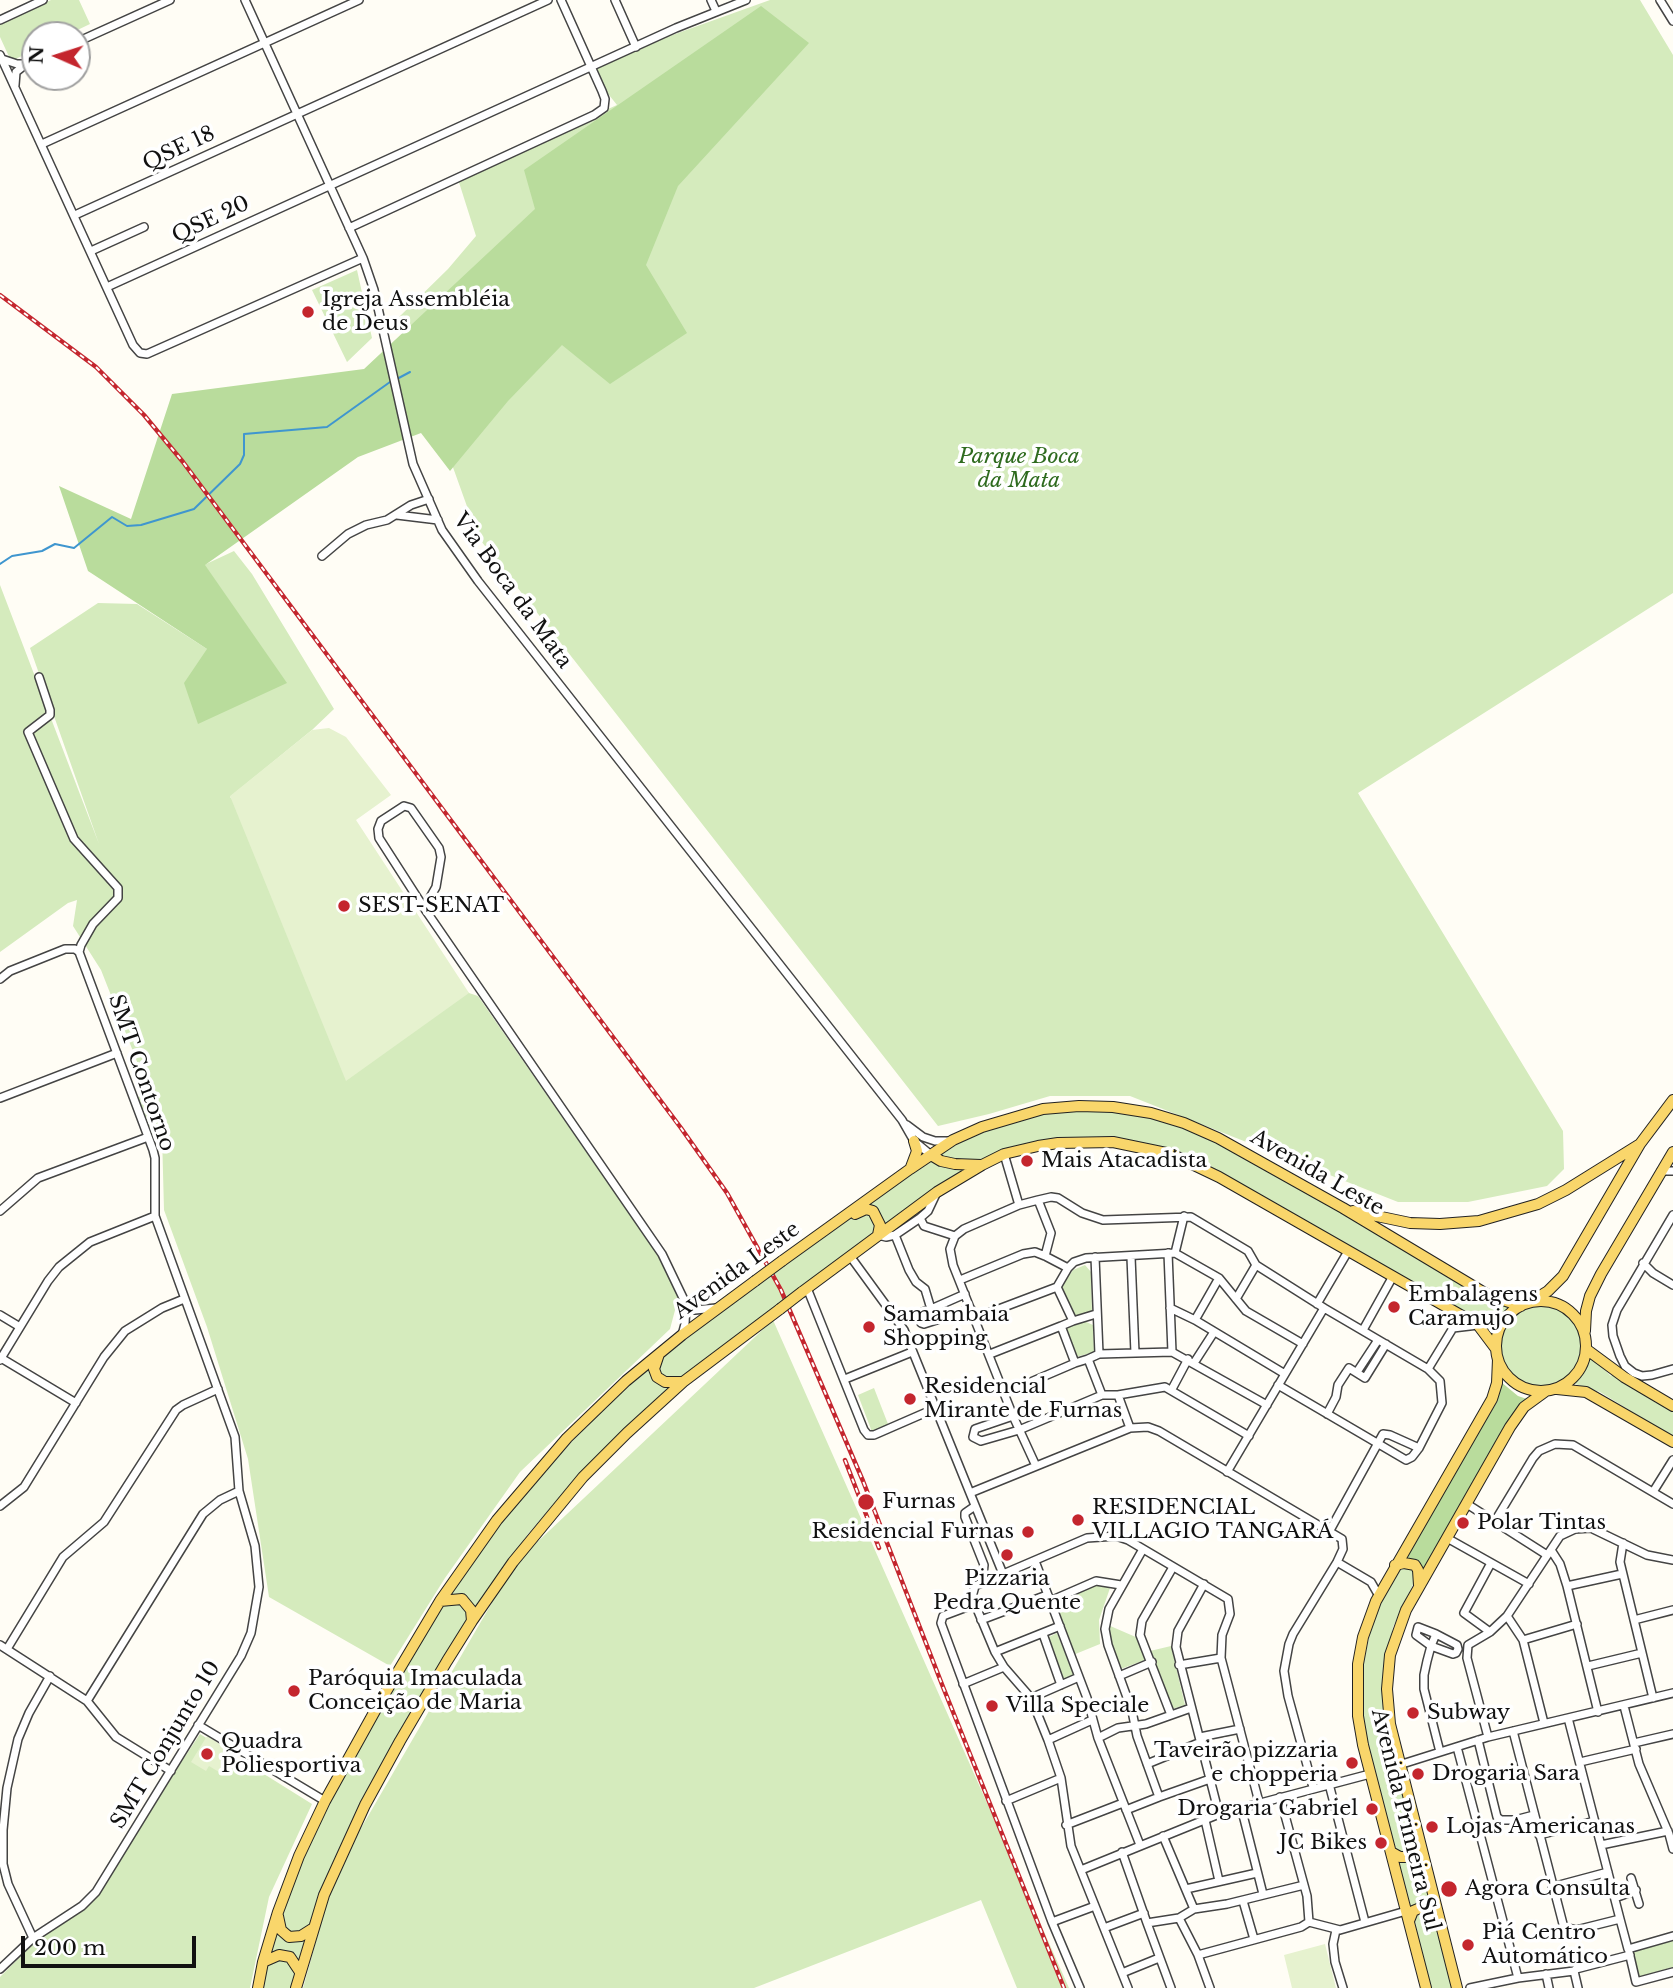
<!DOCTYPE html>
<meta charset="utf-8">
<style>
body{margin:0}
#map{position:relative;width:1673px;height:1988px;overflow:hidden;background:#fffdf5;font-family:"Libre Baskerville",serif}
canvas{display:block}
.north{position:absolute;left:21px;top:21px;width:70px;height:70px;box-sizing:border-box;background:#fff;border:2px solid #a0a0a0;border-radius:50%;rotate:273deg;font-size:19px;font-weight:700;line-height:28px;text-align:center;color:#111}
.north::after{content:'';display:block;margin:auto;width:24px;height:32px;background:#c4262e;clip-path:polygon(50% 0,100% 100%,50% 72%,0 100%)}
.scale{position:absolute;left:21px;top:1936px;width:175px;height:32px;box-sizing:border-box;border:4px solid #111;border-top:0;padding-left:9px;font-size:21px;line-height:24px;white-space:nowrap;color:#111;-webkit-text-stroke:5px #fff;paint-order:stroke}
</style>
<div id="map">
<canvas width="1673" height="1988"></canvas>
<div class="north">N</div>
<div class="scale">200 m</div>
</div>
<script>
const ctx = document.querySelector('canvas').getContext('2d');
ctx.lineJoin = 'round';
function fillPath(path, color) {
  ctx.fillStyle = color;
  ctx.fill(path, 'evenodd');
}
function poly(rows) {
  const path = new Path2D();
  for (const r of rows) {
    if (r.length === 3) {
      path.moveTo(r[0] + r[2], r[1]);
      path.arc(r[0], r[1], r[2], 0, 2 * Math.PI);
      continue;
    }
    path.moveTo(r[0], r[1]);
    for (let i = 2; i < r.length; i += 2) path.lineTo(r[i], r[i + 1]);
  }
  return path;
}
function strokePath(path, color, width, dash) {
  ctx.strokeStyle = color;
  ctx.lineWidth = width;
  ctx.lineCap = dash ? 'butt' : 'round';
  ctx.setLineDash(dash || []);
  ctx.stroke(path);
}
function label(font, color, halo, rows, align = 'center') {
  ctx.font = font + ' "Libre Baskerville",serif';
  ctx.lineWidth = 7;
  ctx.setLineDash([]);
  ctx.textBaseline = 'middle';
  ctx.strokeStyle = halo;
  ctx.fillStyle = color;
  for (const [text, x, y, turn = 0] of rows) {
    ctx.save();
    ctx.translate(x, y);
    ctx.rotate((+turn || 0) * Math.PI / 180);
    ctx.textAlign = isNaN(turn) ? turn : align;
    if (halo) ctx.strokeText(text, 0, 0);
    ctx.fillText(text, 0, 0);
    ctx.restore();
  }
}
const green = poly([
 [51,0,79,0,90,24,67,35,35,35,35,50,11,61,0,37,0,22],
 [770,0,1640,0,1673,55,1673,593,1358,793,1563,1131,1564,1169,1547,1186,1468,1202,1398,1202,1130,1096,1050,1096,989,1114,938,1126,478,537,399,317,448,269,476,236,457,176,617,105,586,66],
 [357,270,372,338,347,362,312,290],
 [234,551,252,574,334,709,312,730,230,797,469,993,478,996,671,1274,678,1299,670,1329,520,1472,445,1578,390,1666,269,1597,248,1459,207,1327,164,1210,162,1135,152,1137,138,1097,149,1092,101,970,73,926,77,900,68,903,0,952,0,585,99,844,30,648,98,603,137,604,207,649,286,683,204,565],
 [1114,1105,1217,1138,1487,1298,1521,1301,1509,1308,1499,1318,1491,1339,1477,1328,1171,1154,1085,1142,1004,1157,937,1193,696,1372,570,1485,528,1534,468,1620,336,1859,309,1926,293,1988,261,1988,279,1914,328,1804,442,1601,499,1523,547,1467,659,1353,955,1141,1020,1114],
 [1085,1265,1091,1272,1092,1312,1074,1317,1066,1305,1062,1286,1073,1270],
 [1541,1346,40],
 [773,1320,1069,1988,1017,1988,981,1900,754,1988,303,1988,335,1873,515,1563],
 [1084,1321,1093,1325,1094,1352,1076,1357,1065,1333,1066,1328],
 [1590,1356,1611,1376,1613,1374,1673,1408,1673,1437,1600,1392,1575,1384],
 [874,1388,888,1424,872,1432,858,1395],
 [1409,1566,1414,1572,1415,1580,1393,1627,1383,1684,1384,1721,1416,1844,1411,1852,1397,1853,1371,1770,1362,1715,1362,1671,1374,1614,1398,1569],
 [1099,1582,1110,1588,1099,1620,1100,1644,1073,1655,1051,1600],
 [1108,1625,1138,1638,1145,1660,1118,1670,1108,1631],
 [1057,1633,1074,1676,1060,1681,1045,1639],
 [1171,1646,1185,1705,1172,1709,1150,1651],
 [200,1734,312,1804,269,1897,250,1988,0,1988,0,1977,36,1941,83,1909],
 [1419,1853,1434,1910,1409,1910,1395,1858,1410,1860],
 [1421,1910,1435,1918,1453,1988,1428,1988,1414,1917],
 [1673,1938,1673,1967,1636,1978,1629,1950]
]);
const forest = poly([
 [761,6,809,43,678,186,646,265,687,333,610,384,562,345,508,401,450,471,421,433,358,457,205,565,287,683,198,724,184,683,207,649,88,571,59,486,131,519,172,394,364,369,535,209,524,170],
 [1501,1382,1518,1396,1527,1399,1519,1407,1423,1574,1402,1560,1497,1402]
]);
const pitch = poly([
 [329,728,346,737,391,795,356,820,469,993,346,1081,230,796,312,730],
 [207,1736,236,1754,224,1775,209,1766,206,1771,191,1762],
 [1325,1944,1336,1988,1292,1988,1284,1955]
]);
const stream = poly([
 [395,380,410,372],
 [0,564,12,556,42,551,55,544,74,548,112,517,127,526,141,525,194,509,240,464,244,455,244,434,327,427,390,382]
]);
const minor = poly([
 [245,0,363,258,374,290,413,464,442,530,478,581,902,1120,914,1141,931,1155],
 [615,0,636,47],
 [711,0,716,11],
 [1660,0,1673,21],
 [0,20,43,0],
 [77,42,170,0],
 [0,55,133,345,140,353,147,354,363,258],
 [2,59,17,64,26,64,35,60],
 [15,85,16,72,26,64],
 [42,144,359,0],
 [75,215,548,0],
 [349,228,594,115,604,108,605,99,602,91,561,0],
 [91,251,144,227],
 [107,287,676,28,746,0],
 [397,515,438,520],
 [322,556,348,534,366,525,387,520,411,505,429,499],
 [39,677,50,710,50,715,28,732,74,839,118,888,118,898,93,924,81,945,79,952],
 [424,908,436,887,441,857,439,848,411,808,404,806,381,821,378,829,379,838,424,908,433,921,662,1254,686,1304,685,1324,682,1335],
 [0,979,10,971,65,949,75,949,79,952],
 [0,1098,117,1053],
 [907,1125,923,1137,935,1141,950,1141],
 [1004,1154,1019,1205],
 [1661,1171,1673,1171],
 [1038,1200,1051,1197,1058,1198,1082,1213,1103,1220,1191,1217,1248,1251,1256,1265,1324,1308,1227,1472],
 [0,1211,38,1178,148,1137],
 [1673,1215,1617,1310,1612,1325,1613,1336,1620,1356,1625,1366,1634,1373,1642,1376,1652,1375,1673,1369],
 [920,1218,924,1226,955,1236],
 [878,1235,886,1237,895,1235,920,1218,928,1211,936,1194],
 [895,1235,909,1270,916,1282,925,1289,931,1309,965,1294],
 [1168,1253,1172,1352,1267,1405],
 [1175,1253,1219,1278,1246,1311,1303,1344],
 [850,1256,904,1330,970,1493,1130,1428,1148,1427,1159,1431,1342,1539,1343,1549,1337,1562,1293,1634,1289,1644,1284,1671,1288,1696,1313,1787],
 [1095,1257,1099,1354],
 [1131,1257,1135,1353],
 [1643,1263,1653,1273,1673,1285],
 [1068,1268,1074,1262,1086,1258,1175,1253,1184,1216],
 [960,1280,1023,1254,1035,1252,1045,1256],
 [1057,1287,1073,1321,1061,1326,1075,1363,1088,1359,1102,1395,1118,1395,1130,1428],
 [807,1288,864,1430,868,1435,874,1435,936,1408],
 [1236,1299,1256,1265],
 [686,1304,695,1310,716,1308],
 [1317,1304,1347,1253],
 [1170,1308,1195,1320,1285,1374],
 [931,1309,920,1313,918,1318,921,1323,924,1324,971,1309],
 [0,1315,20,1327],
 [975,1318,1057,1287,1068,1268,1045,1256,1051,1233,1038,1200,1019,1205,964,1229,955,1236,950,1249,953,1265,1013,1416,1036,1466],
 [1195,1320,1219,1278],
 [1073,1321,1096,1314],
 [1363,1330,1392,1278],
 [990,1354,1061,1326],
 [1,1358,76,1403],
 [1088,1359,1099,1354,1172,1352],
 [0,1360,48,1281,59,1267,90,1242,155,1216],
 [1194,1363,1214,1332],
 [1428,1369,1453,1328,1478,1325],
 [1357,1372,1378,1340],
 [845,1379,912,1352],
 [1278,1385,1406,1460,1412,1457,1419,1448,1442,1403,1440,1381,1428,1369,1324,1308],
 [1172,1389,1188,1359],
 [1005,1393,1075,1363],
 [1118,1395,1165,1387,1249,1436],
 [1327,1414,1336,1397,1338,1385,1349,1368,1365,1378,1386,1344],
 [1013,1416,975,1429,973,1437,981,1441,1019,1430,1102,1395],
 [1653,1492,1673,1460],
 [970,1493,1003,1574],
 [1467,1504,1547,1555],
 [0,1506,24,1487,104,1357,125,1331,162,1308,184,1299],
 [975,1506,965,1513,965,1517,984,1565,982,1583],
 [1495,1521,1533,1458,1539,1451,1555,1444,1573,1445,1673,1504],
 [1329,1532,1383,1434,1390,1435,1419,1448],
 [1447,1538,1529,1584],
 [1623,1543,1620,1562,1653,1698],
 [1551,1550,1560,1564,1567,1586,1598,1712],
 [1035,1561,1087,1698,1098,1738,1140,1845],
 [1337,1562,1371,1582,1379,1596],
 [1204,1584,1178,1631,1176,1647,1219,1814],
 [1567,1586,1622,1574],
 [1050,1601,1096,1581,1121,1585],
 [975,1604,943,1616,941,1623,1052,1922,1095,1906],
 [1507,1616,1523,1640,1544,1723],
 [981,1620,1047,1595],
 [1634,1620,1673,1610],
 [1490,1632,1464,1613,1491,1563],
 [1043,1634,1061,1685],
 [1436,1634,1418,1627,1416,1635,1431,1646,1453,1654,1456,1653,1458,1649,1457,1645,1436,1634,1431,1646,1427,1661,1424,1675,1424,1689,1440,1752],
 [1523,1640,1577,1624],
 [0,1645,87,1701,116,1737,171,1771],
 [7,1649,63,1557,104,1522,176,1410,183,1405,218,1389],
 [995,1652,1060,1626],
 [1179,1665,1221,1658],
 [1588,1666,1642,1653],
 [1119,1676,1152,1662],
 [963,1684,1004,1667],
 [1031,1698,1079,1677],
 [87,1701,203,1514,220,1500,239,1491],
 [1624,1706,1639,1764,1669,1834,1673,1849],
 [1171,1715,1140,1635,1142,1621,1173,1567],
 [198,1725,325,1801],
 [1513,1731,1563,1924,1565,1927,1576,1930,1620,1919,1568,1718],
 [1200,1737,1240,1729],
 [1488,1737,1467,1658,1468,1645,1490,1632,1507,1616,1560,1536,1575,1529,1591,1528,1647,1555,1673,1560],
 [1098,1738,1118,1728,1146,1724,1191,1708],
 [1048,1740,1092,1720],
 [1478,1740,1497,1817,1501,1820,1515,1820,1534,1815],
 [1634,1743,1673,1734],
 [1457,1747,1518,1978],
 [1580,1762,1636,1749],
 [1147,1764,1201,1742],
 [1399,1765,1488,1737,1673,1693],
 [1329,1784,1365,1922],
 [1159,1797,1210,1779],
 [1006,1801,1061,1778],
 [1241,1807,1263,1894],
 [1126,1810,1159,1797,1137,1736,1132,1711,1108,1645,1105,1629,1109,1609,1143,1549],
 [1205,1820,1219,1881],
 [1066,1825,1123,1803],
 [1539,1835,1595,1821],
 [1163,1836,1194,1909,1227,1904,1304,1885],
 [1601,1845,1668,1831],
 [1122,1852,1147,1923,1179,1918],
 [1081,1870,1219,1814,1370,1774],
 [1631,1878,1639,1904],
 [1552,1887,1608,1872],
 [1186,1889,1257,1873],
 [1615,1898,1636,1890],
 [1243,1901,1254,1939],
 [1194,1909,1179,1918,1198,1955],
 [1620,1919,1628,1949,1673,1936],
 [1052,1922,1080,1988],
 [1309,1922,1340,1930,1406,1911],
 [1147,1923,1171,1988],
 [1104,1928,1144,1913],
 [1336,1930,1333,1944,1335,1962,1343,1988],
 [33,1938,8,1884,3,1864,3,1830,7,1788,18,1739,29,1713,50,1676],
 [1629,1952,1636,1982,1673,1972],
 [0,1969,33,1938,82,1906,96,1892,241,1656,251,1633,259,1587,255,1546,239,1491,235,1437,155,1216,155,1158,153,1150,79,952],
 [1122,1973,1159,1958],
 [1546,1974,1549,1988],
 [1128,1988,1071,1846,1061,1778,1048,1740,1031,1698,1004,1667,995,1652,972,1597,975,1586,1087,1538,1116,1536,1128,1540,1228,1599,1230,1614,1222,1635,1221,1658,1259,1802],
 [1210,1988,1198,1955,1301,1927,1309,1922,1307,1896,1280,1797],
 [1470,1988,1518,1978,1574,1971],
 [1578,1988,1574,1971,1576,1969,1630,1955]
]);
const major = poly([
 [931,1155,941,1161,955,1164,981,1165],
 [911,1167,917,1151,914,1141],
 [1353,1211,1410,1223,1440,1224,1479,1221,1538,1204,1566,1190,1640,1144],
 [855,1214,866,1209,873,1211,880,1225,878,1235],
 [782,1261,910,1169,953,1140,982,1127,1043,1109,1079,1106,1113,1107,1151,1113,1184,1123,1218,1138,1343,1208,1488,1295,1521,1306],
 [802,1292,937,1192,982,1165,1004,1154,1038,1146,1058,1143,1113,1142,1171,1154,1219,1177,1478,1325,1496,1349],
 [1532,1301,1548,1291,1563,1276,1640,1144,1673,1100],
 [1541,1346,45],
 [1585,1331,1586,1311,1590,1296,1601,1274,1673,1152],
 [1586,1349,1624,1377,1673,1406],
 [659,1354,654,1369,657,1377,665,1382,682,1382],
 [1557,1389,1586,1392,1673,1442],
 [1395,1565,1404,1563,1415,1565,1418,1570,1419,1585],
 [440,1601,462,1599,471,1610,472,1621],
 [1391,1852,1400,1857,1407,1857,1414,1852,1419,1842],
 [278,1916,281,1930,289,1937,301,1936,312,1929],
 [1409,1921,1413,1911,1420,1908,1429,1909,1438,1915],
 [263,1962,279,1955,290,1957,300,1972],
 [258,1988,263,1962,278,1912,299,1856,325,1801,381,1700,440,1601,497,1520,567,1438,626,1381,682,1335,755,1281],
 [296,1988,324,1895,365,1805,400,1741,447,1661,472,1621,513,1562,583,1477,627,1433,683,1382,780,1309],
 [1426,1988,1363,1745,1358,1716,1358,1664,1363,1637,1376,1601,1492,1399,1497,1383,1498,1359],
 [1457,1988,1390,1724,1387,1689,1390,1655,1406,1610,1510,1427,1524,1407,1546,1391]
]);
const rail = poly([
 [0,295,96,367,144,415,183,462,681,1128,727,1193,781,1290,863,1481,943,1687,1064,1988],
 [845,1460,879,1548]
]);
const majorBridge = poly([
 [755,1281,782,1261],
 [780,1309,802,1292]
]);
const markers = [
 [308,312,7,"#c4262e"],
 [344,906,7,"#c4262e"],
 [1027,1161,7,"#c4262e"],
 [1394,1307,7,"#c4262e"],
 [869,1327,7,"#c4262e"],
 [910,1399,7,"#c4262e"],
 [866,1502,9,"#c4262e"],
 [1078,1520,7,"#c4262e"],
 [1463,1523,7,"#c4262e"],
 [1028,1532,7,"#c4262e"],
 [1007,1555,7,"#c4262e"],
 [294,1691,7,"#c4262e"],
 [992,1706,7,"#c4262e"],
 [1413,1713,7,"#c4262e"],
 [207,1754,7,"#c4262e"],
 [1352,1763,7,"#c4262e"],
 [1418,1774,7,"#c4262e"],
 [1372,1809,7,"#c4262e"],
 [1432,1827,7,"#c4262e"],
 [1381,1843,7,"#c4262e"],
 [1449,1889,9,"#c4262e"],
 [1468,1945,7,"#c4262e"]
];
const streetNames = [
 ["QSE 18",179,149,-25],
 ["QSE 20",211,220,-25],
 ["Via Boca da Mata",512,591,54],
 ["SMT Contorno",141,1073,71],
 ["Avenida Leste",1317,1173,30],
 ["Avenida Leste",737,1271,-36],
 ["SMT Conjunto 10",166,1745,-59],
 ["Avenida Primeira Sul",1405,1820,76]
];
const poiNames = [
 ["Igreja Assembléia",322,300],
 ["de Deus",322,324],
 ["SEST-SENAT",358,906],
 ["Mais Atacadista",1041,1161],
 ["Embalagens",1408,1295],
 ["Caramujo",1408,1319],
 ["Samambaia",883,1315],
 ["Shopping",883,1339],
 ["Residencial",924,1387],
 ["Mirante de Furnas",924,1411],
 ["Furnas",882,1502],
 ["RESIDENCIAL",1092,1508],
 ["VILLAGIO TANGARÁ",1092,1532],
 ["Polar Tintas",1477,1523],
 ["Residencial Furnas",1014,1532,"right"],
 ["Pizzaria",1007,1579,"center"],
 ["Pedra Quente",1007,1603,"center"],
 ["Paróquia Imaculada",308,1679],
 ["Conceição de Maria",308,1703],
 ["Villa Speciale",1006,1706],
 ["Subway",1427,1713],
 ["Quadra",221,1742],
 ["Poliesportiva",221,1766],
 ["Taveirão pizzaria",1338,1751,"right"],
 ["e chopperia",1338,1775,"right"],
 ["Drogaria Sara",1432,1774],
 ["Drogaria Gabriel",1358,1809,"right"],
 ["Lojas Americanas",1446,1827],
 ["JC Bikes",1367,1843,"right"],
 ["Agora Consulta",1465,1889],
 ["Piá Centro",1482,1933],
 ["Automático",1482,1957]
];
const parkNames = [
 ["Parque Boca",1019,457],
 ["da Mata",1019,481]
];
fillPath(green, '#d5ebbd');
fillPath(forest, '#b9dc9c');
fillPath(pitch, '#e6f2cf');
strokePath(stream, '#3f96cf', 2);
strokePath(minor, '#444', 10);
strokePath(major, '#222', 12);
strokePath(minor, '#fff', 7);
strokePath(major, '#f9d66b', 10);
strokePath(rail, '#c4262e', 4.5);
strokePath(rail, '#fff', 2, [5]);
strokePath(majorBridge, '#222', 12, []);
strokePath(majorBridge, '#f9d66b', 10);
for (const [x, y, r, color] of markers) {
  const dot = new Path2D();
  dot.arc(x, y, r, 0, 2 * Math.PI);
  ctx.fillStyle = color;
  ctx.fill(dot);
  strokePath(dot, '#fff', 2.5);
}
label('21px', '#111', '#fff', streetNames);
label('21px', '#111', '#fff', poiNames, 'left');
label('italic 21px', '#2f6b1f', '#fff', parkNames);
</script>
